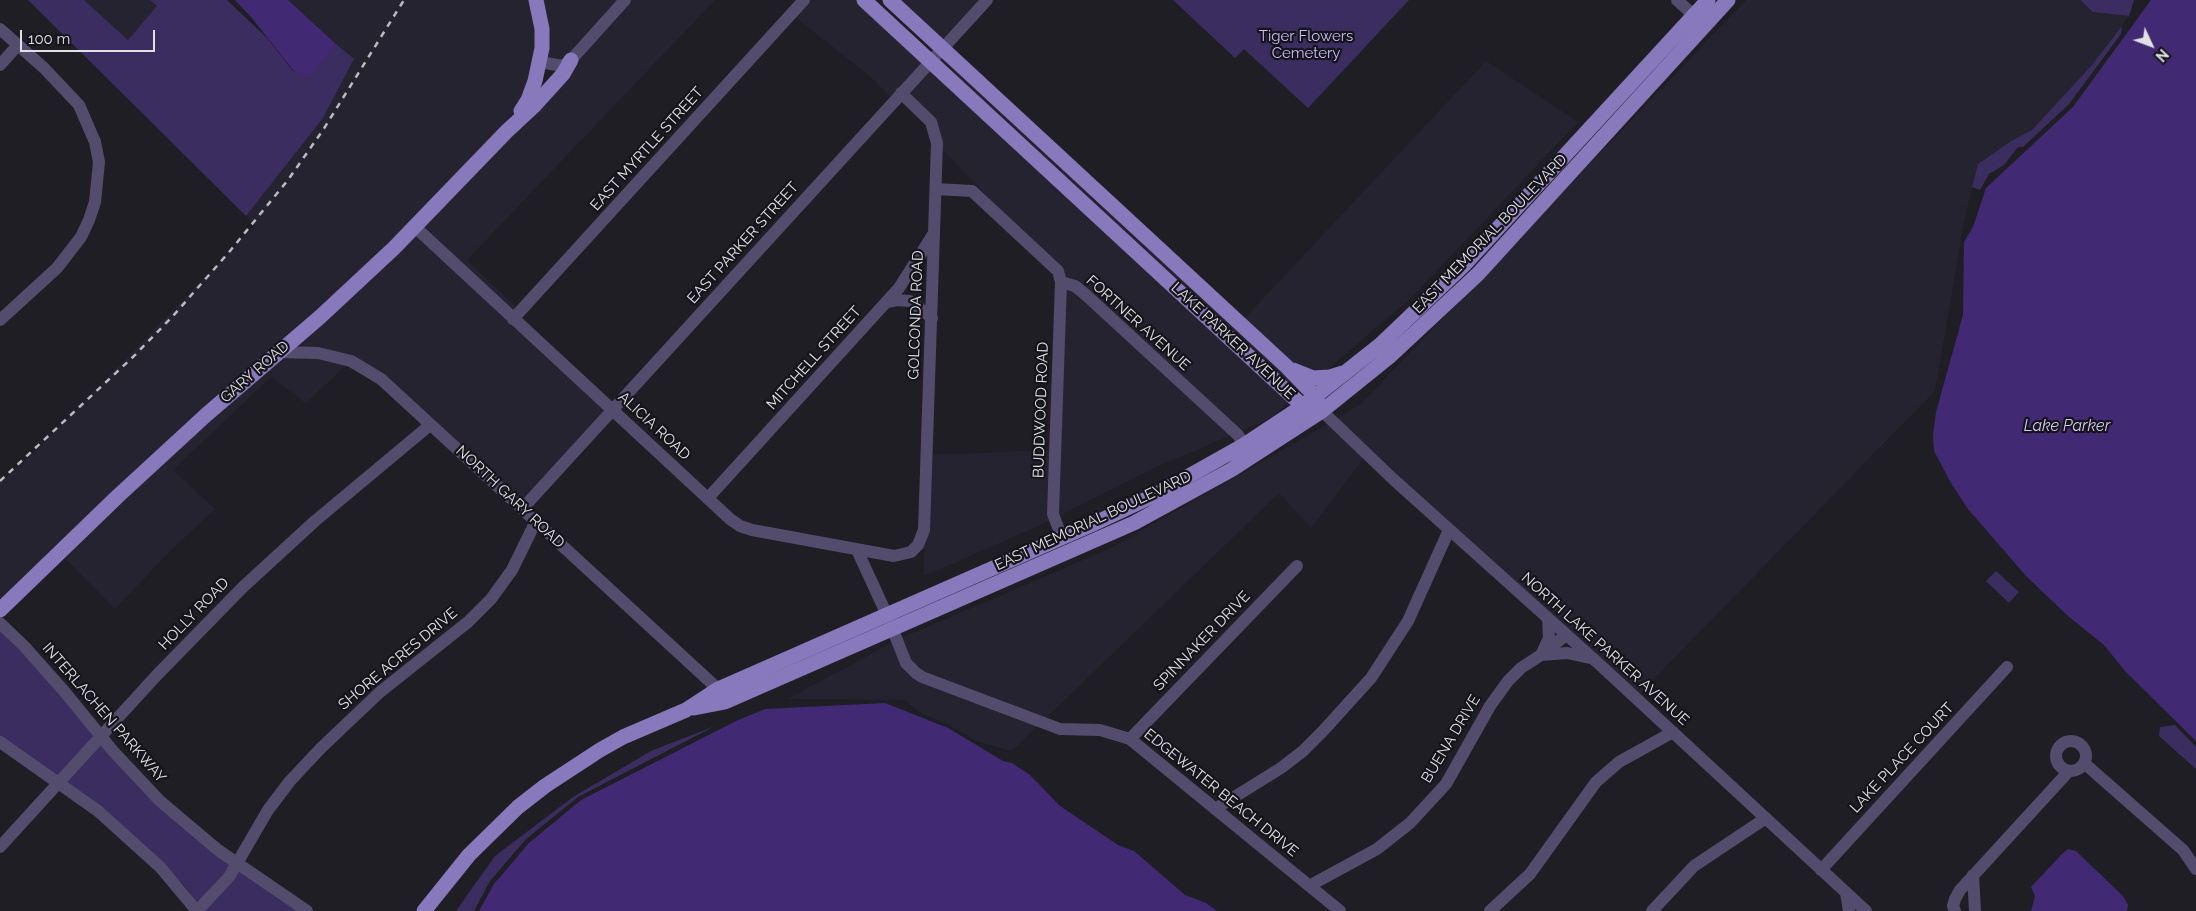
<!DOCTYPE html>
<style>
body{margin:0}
#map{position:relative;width:2196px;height:911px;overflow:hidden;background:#1f1e24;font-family:Raleway,sans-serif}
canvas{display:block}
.north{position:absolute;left:2126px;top:20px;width:50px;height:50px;-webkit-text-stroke:4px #16141b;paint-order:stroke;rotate:133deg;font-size:14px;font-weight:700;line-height:20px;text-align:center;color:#e1e1e5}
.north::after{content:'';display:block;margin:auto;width:18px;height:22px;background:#e1e1e5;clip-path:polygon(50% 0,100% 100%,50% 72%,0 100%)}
.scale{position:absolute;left:20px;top:30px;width:135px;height:22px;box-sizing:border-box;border:2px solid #e1e1e5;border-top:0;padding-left:6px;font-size:15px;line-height:18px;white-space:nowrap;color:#e1e1e5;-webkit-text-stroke:4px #16141b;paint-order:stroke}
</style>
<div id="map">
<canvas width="2196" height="911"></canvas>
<div class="north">N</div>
<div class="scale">100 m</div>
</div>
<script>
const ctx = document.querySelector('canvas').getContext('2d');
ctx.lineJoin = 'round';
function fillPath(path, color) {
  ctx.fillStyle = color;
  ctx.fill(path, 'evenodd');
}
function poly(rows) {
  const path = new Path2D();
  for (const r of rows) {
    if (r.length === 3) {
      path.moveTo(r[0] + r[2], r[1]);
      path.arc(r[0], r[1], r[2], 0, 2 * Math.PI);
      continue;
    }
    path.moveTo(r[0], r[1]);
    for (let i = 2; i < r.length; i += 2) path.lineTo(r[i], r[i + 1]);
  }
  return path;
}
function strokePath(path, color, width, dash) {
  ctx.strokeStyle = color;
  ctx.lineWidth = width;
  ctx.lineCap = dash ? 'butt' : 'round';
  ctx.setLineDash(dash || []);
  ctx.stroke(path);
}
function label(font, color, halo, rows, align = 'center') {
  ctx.font = font + ' Raleway,sans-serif';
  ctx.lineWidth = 4.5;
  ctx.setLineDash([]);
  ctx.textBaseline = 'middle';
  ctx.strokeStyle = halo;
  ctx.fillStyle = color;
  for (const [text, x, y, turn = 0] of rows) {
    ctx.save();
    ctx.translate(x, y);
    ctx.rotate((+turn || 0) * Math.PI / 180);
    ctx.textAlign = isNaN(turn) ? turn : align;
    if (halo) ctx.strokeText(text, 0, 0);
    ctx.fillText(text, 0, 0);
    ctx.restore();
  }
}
const built = poly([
 [84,0,150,0,157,6,128,40],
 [288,0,531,0,537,38,524,97,503,127,390,244,276,347,273,347,273,349,0,603,0,483,39,448,255,226,246,216,323,118,354,60],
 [541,0,618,0,569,54,560,61,545,58],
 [632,0,715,0,467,260,517,308,513,312,421,227],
 [811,0,857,0,924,62,891,97,872,78,795,17],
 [897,0,979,0,941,41],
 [1746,0,2080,0,2093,12,2129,16,2091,66,2032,130,2011,141,1978,164,1965,217,1935,391,1639,694,1601,657,1455,529,1336,419,1362,403],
 [944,56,1303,390,1297,394,938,62],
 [1486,61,1578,122,1410,299,1323,373,1314,373,1289,362,1243,320],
 [932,69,1290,401,1270,419,1241,431,1065,278,941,148,908,94],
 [415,234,606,410,522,502,383,375,292,347],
 [1066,288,1073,290,1232,435,1163,464,1059,516],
 [281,357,318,358,347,365,306,403,271,377,173,470,215,509,167,554,115,609,63,556,122,500],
 [1328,424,1364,458,1311,528,1279,493,1046,718,924,673,910,660,901,638,1109,549],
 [1051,450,1050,521,924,576,924,545,933,455],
 [893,642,901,664,1038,726,1012,751,976,741,949,725,921,713,905,700,788,699]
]);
const green = poly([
 [28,0,84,0,128,40,157,6,150,0,227,0,268,39,293,71,324,57,336,44,354,59,323,118,246,216],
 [1173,0,1409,0,1308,108,1244,49,1235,58],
 [2080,0,2134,0,2129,16,2093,12],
 [2122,26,2121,34,2069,104,2023,147,2018,147,2004,165,1989,174,1980,190,1972,187,1978,164,2011,141,2032,130,2091,66],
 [1996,571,2019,592,2009,603,1986,581],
 [0,630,45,674,111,754,301,911,204,911,183,884,134,837,0,737],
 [2175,725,2196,747,2196,769,2159,736,2160,727],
 [715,726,578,797,526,839,490,881,474,911,456,911,495,856,573,797,651,751]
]);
const water = poly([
 [235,0,288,0,336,44,309,76,293,70,251,17],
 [2151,0,2196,0,2196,741,2125,671,2104,645,2068,616,2026,576,1968,509,1951,483,1934,451,1933,435,1936,412,1963,315,1964,242,1973,227,1986,188,2073,107],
 [885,703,948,728,1003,761,1012,763,1030,775,1060,806,1118,845,1134,851,1185,895,1206,903,1217,911,479,911,494,884,529,843,581,800,736,721,765,709],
 [2068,849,2076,851,2123,896,2128,905,2127,911,2031,911,2035,896,2031,887,2062,854]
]);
const minor = poly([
 [1677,0,1701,22],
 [0,29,44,68,79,105,95,142,99,162,95,202,89,220,81,237,57,268,0,320],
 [540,62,562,66,571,60,625,0],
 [0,65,18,45],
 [936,189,972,191,1058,271,1061,282,1053,514,1062,538],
 [414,226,730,519,740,526,752,530,894,556,911,552,918,545,924,530,937,143,931,122,901,93],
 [1061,282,1075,286,1086,295,1238,435,1244,445],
 [887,302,897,300,910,301,932,318],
 [513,319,804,0],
 [279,352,318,353,351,361,381,379,718,689],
 [1322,411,1393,479,1598,663,1866,911],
 [708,498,899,288,934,233],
 [523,508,987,0],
 [857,550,887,615,906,663,916,673,922,677,1060,729,1100,730,1130,739,1340,911],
 [0,623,24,646,64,691,113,751,160,801,218,850,307,911],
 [1542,653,1549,638,1548,618],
 [1541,655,1567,653,1590,658],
 [1130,739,1297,566],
 [2071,756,15],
 [0,742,98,811,160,867,197,911],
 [2084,763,2183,850,2196,869],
 [1215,809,1281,768,1303,751,1323,731,1371,678,1408,621,1449,530],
 [0,847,156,676,243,587,315,521,430,425],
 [1821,870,2007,667],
 [1973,875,1975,911],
 [1309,886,1377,849,1410,823,1446,784,1490,706,1508,681,1521,668,1541,655,1566,635],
 [1846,893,1849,911],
 [197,911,229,877,268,810,290,781,321,748,380,692,468,622,491,599,512,570,536,521],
 [1490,911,1530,874,1596,782,1619,762,1673,732],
 [1652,911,1694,866,1766,818],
 [1955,911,1953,906,1955,899,1960,890,2069,771]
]);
const major = poly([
 [864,0,1294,398,1303,406,1311,408],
 [890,0,1286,366,1316,397,1319,405],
 [521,111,528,100,535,81,542,48,542,29,536,0],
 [1293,370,1313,378,1330,377,1343,373],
 [0,610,118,496,206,415,320,317,394,248,507,131,534,106,563,74,571,60],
 [694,708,725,702,1134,523,1231,470,1322,411,1389,357,1478,274,1728,0],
 [424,911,469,855,518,807,545,786,600,750,623,737,686,710,718,689,1091,525,1155,495,1244,445,1303,406,1380,345,1465,264,1708,0]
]);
const rail = poly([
 [0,481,134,356,173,316,230,251,288,180,323,130,404,0]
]);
const parkNames = [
 ["Tiger Flowers",1306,36],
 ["Cemetery",1306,53]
];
const streetNames = [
 ["EAST MYRTLE STREET",647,149,-48],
 ["EAST MEMORIAL BOULEVARD",1490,234,-46],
 ["EAST PARKER STREET",743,243,-48],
 ["GOLCONDA ROAD",916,315,-88],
 ["FORTNER AVENUE",1138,323,42],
 ["LAKE PARKER AVENUE",1233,341,43],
 ["MITCHELL STREET",814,358,-48],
 ["GARY ROAD",255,372,-41],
 ["BUDDWOOD ROAD",1041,410,-88],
 ["ALICIA ROAD",654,426,43],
 ["NORTH GARY ROAD",510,497,43],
 ["EAST MEMORIAL BOULEVARD",1093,521,-25],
 ["HOLLY ROAD",194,614,-46],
 ["SPINNAKER DRIVE",1202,641,-46],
 ["NORTH LAKE PARKER AVENUE",1605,649,42],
 ["SHORE ACRES DRIVE",398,659,-40],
 ["INTERLACHEN PARKWAY",104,713,49],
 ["BUENA DRIVE",1451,739,-59],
 ["LAKE PLACE COURT",1902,758,-47],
 ["EDGEWATER BEACH DRIVE",1221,793,39]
];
const waterNames = [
 ["Lake Parker",2067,426]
];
fillPath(built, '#262330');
fillPath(green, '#3c2d61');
fillPath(water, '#412a73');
strokePath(minor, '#534c6d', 12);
strokePath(major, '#8878bc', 15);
strokePath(rail, '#bbbbbf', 2.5, [6, 6]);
label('15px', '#c9bbfb', '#16141b', parkNames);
label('15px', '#e1e1e5', '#16141b', streetNames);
label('italic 16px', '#d3caf5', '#16141b', waterNames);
</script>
